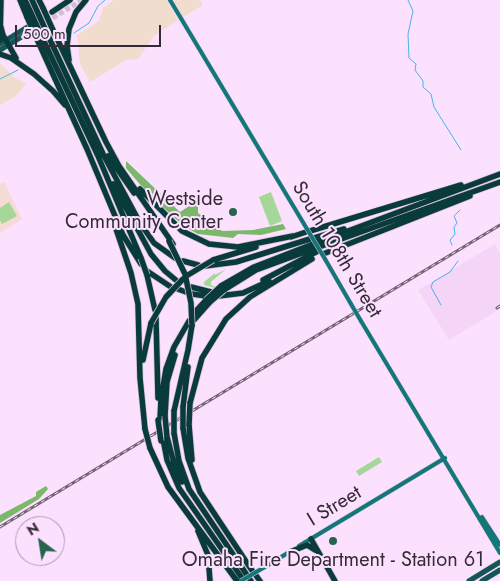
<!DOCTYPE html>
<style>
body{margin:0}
#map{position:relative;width:500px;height:581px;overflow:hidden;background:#fbe1fe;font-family:Jost,sans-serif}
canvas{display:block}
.north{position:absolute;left:15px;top:516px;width:50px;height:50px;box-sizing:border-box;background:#fbe1fe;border:1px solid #ac98ae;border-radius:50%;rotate:329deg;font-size:14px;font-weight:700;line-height:20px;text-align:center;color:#352b36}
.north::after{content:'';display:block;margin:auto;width:18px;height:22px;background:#27634d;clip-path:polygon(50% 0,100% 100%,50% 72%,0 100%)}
.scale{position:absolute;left:15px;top:25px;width:146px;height:22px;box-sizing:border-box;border:2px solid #352b36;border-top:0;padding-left:6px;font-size:15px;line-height:18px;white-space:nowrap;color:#352b36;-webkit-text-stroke:4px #fbe1fe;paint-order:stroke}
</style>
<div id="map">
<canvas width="500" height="581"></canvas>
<div class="north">N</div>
<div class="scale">500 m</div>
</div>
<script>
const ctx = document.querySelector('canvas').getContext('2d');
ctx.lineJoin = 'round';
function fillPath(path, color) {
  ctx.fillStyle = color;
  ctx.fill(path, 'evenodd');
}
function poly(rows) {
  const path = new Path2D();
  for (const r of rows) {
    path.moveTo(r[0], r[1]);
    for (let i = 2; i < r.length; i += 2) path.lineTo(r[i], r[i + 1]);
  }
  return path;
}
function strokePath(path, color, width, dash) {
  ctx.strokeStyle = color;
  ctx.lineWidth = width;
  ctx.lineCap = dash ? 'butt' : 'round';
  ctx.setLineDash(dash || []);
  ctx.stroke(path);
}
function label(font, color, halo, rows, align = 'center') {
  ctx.font = font + ' Jost,sans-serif';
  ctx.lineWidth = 4;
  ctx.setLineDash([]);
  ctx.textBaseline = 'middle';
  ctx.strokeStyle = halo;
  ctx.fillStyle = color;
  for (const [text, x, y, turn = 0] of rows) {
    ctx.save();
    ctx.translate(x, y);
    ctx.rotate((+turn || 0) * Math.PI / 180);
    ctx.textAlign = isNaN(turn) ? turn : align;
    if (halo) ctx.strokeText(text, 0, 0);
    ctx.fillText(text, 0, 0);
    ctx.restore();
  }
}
const commercial = poly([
 [114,0,167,0,178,20,154,36,138,59,126,60,90,82,80,64,77,35,99,21,103,8],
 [173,0,200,0,203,5,183,17],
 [0,63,14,77,26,84,16,96,0,105]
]);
const built = poly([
 [495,244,500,253,500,309,449,340,418,290]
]);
const education = poly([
 [4,182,22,219,0,233,0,184]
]);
const green = poly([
 [271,192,282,221,270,226,259,197],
 [9,202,17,216,2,224,0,220,0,208],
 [226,269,211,282,211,285,216,287,215,288,204,285,204,282,215,273,215,275],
 [379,457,382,462,359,476,356,471]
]);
const forest = poly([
 [126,161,180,212,200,199,202,202,198,207,198,213,222,231,253,230,283,224,286,229,261,235,238,234,233,238,198,234,185,227,149,195,126,168],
 [46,486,48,489,39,499,0,523,0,515,36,496,36,492]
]);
const stream = poly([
 [408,0,413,11,408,34,409,58,416,64,415,70,423,81,423,87,431,94,434,107,461,150],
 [74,33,89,23,98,6,105,0],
 [0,79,18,70],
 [452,245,450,240,455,234,454,227,457,223,454,216,460,210],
 [441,305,431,287,433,282,450,272,458,261]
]);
const primaryTunnel = poly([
 [40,26,82,0]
]);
const secondary = poly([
 [170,0,304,224],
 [325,259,351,304],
 [361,321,500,553],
 [482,517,500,545],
 [299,546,445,458],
 [263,568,291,551]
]);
const primary = poly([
 [0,44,29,26],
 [0,50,31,31],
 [469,581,500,562],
 [482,581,500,570]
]);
const motorway = poly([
 [20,0,27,17],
 [25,0,32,15],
 [32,0,37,11],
 [39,0,43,8],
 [52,12,70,0],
 [0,24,3,35,16,58],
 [52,28,106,142,119,166,173,244],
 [46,31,104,156,140,223,154,243,175,258],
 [41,35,98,156,141,258],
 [36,37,87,149,123,235,141,264],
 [0,40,1,0],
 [0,54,11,58,34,74,53,91,65,105],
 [69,60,67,46,69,29,76,12,86,0],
 [108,156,134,193],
 [113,184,151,254,165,271,177,281],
 [140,189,182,231,209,244,238,247,293,236],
 [114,223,131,273,138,304,140,378,145,429],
 [310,231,461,185],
 [291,237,306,232],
 [314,238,344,229],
 [316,243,500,174],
 [319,247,500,182],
 [323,254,470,196],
 [213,260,256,247],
 [183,261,198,265],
 [205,266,236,262,310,239],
 [147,271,171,287],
 [147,275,155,310],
 [263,280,318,251],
 [221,286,254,267,313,244],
 [191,287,211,292],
 [175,288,186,292],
 [224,290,256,270,316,248],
 [192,294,206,296],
 [219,296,243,293,269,281],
 [194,313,206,300],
 [156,318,158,398],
 [194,320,210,302],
 [143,360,151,323],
 [190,403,202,358,226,319,250,297,312,259],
 [183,407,188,367],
 [174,411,188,350,192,325],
 [165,416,167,382,175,355],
 [160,419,161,399,166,369,174,347,189,321],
 [189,425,192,460],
 [183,428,188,458,200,492,253,572],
 [174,433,179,461,189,489,251,581],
 [167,437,174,463,182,482],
 [163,439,167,460,179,488,242,578],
 [150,448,168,487,237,581],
 [198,531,208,555,210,581],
 [311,539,335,581],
 [290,552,307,545,315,550],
 [255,574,260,581]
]);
const rail = poly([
 [497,308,500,306],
 [0,527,500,225]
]);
const secondaryBridge = poly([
 [304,224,325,259],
 [351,304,361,321],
 [241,581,263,568]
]);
const motorwayBridge = poly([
 [43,8,52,28],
 [37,11,46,31],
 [32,15,41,35],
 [27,17,36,37],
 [169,241,185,274,191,303,192,325],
 [141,258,147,275],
 [188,275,213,260],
 [206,300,221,286],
 [210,302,224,290],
 [151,323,166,297,183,279],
 [183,407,183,428],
 [165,416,167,437],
 [158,420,161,441],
 [189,425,190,403],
 [145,429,150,448],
 [174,433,174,411]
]);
const markers = [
 [233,212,5,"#27634d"],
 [333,541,5,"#27634d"]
];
const poiNames = [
 ["Westside",223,200],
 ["Community Center",223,223],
 ["Omaha Fire Department - Station 61",333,561,"center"]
];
const streetNames = [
 ["South 108th Street",336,250,59],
 ["I Street",335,507,-31]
];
fillPath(commercial, '#f0ddcd');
fillPath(built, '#f4d5f8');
fillPath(education, '#f5dad5');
fillPath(green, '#a4d798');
fillPath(forest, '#7bb86c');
strokePath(stream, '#45b4e8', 1);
strokePath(primaryTunnel, '#d3bdd6', 5, [5, 2.5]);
strokePath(secondary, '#d7c0da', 5);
strokePath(primary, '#d7c0da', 6);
strokePath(motorway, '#d7c0da', 7);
strokePath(secondary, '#137779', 4);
strokePath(primary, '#145657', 5);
strokePath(motorway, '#0a3b3b', 5.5);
strokePath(rail, '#736474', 3);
strokePath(rail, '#fbe1fe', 1, [4]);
strokePath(secondaryBridge, '#d7c0da', 5, []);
strokePath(motorwayBridge, '#d7c0da', 7, []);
strokePath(secondaryBridge, '#137779', 4);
strokePath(motorwayBridge, '#0a3b3b', 5.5);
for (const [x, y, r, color] of markers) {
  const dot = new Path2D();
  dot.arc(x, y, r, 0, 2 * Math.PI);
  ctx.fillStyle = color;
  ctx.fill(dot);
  strokePath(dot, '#fbe1fe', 2);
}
label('20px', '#352b36', '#fbe1fe', poiNames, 'right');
label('20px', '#352b36', '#fbe1fe', streetNames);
</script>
